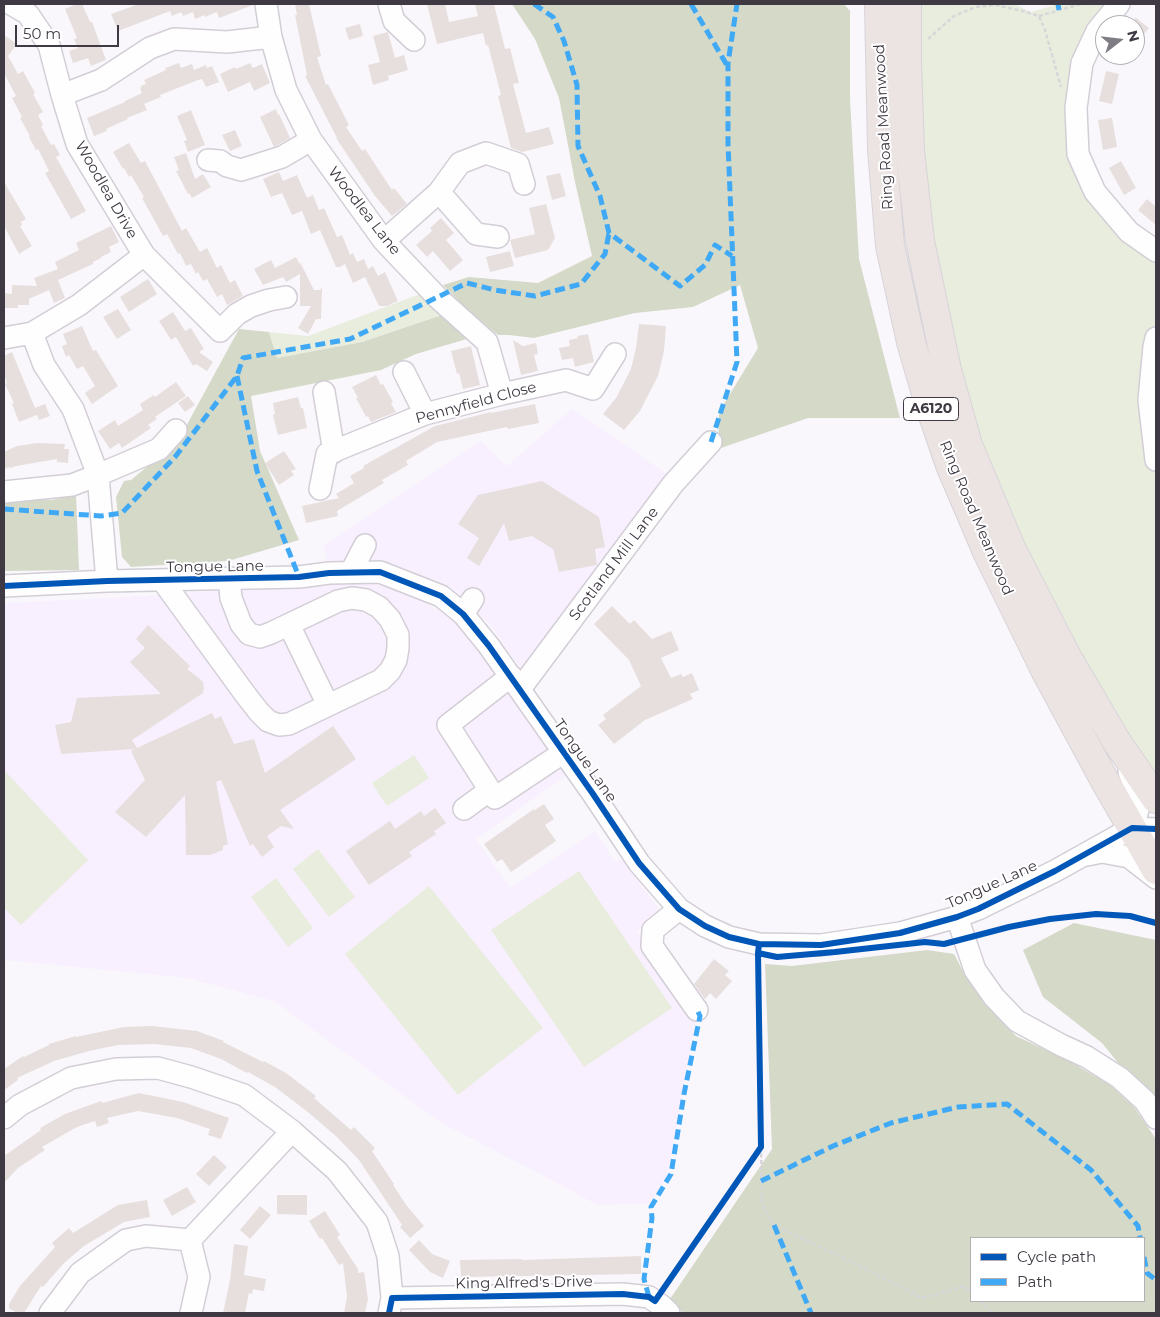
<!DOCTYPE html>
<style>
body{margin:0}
#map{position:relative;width:1160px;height:1317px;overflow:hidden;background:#faf7fc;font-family:Montserrat,sans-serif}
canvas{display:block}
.frame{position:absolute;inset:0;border:5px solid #3f3943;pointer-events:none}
.legend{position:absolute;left:970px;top:1237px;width:175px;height:65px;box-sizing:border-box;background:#fff;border:1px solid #b2b0b4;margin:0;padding:6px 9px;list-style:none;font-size:15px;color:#3f3943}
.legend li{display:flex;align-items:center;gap:10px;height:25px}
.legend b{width:25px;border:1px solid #b2b0b4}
.north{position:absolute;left:1095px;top:15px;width:50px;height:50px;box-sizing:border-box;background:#fff;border:1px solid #b2b0b4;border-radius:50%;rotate:74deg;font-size:14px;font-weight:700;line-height:20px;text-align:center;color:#3f3943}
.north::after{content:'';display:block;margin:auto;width:18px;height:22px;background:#807c84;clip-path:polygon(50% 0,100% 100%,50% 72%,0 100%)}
.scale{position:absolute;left:15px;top:25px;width:104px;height:22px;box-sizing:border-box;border:2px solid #3f3943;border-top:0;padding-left:6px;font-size:15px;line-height:18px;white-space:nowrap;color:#3f3943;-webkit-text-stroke:4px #fff;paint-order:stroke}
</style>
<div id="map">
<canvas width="1160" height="1317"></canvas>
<div class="frame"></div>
<ul class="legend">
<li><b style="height:6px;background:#0057b8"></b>Cycle path</li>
<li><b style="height:6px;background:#3fa9f5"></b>Path</li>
</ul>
<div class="north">N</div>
<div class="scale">50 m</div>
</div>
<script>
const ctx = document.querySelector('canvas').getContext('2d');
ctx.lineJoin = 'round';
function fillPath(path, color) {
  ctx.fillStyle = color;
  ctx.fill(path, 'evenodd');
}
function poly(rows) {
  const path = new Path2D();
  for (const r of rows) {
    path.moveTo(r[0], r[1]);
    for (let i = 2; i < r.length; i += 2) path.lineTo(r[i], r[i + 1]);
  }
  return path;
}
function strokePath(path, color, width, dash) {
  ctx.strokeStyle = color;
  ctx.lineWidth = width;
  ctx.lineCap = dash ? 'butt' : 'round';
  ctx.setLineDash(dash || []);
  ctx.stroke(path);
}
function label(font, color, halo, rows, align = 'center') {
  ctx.font = font + ' Montserrat,sans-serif';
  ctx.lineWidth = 4;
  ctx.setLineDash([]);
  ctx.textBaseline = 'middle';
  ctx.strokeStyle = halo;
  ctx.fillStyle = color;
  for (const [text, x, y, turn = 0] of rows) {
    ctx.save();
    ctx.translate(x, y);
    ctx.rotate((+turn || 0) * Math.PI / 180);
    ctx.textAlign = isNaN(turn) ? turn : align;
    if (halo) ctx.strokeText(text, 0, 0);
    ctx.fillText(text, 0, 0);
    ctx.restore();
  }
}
const built = poly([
 [572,409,673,478,525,675,488,622,453,594,407,570,372,563,328,564,324,545,480,441,507,466],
 [334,583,371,583,395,589,418,599,457,621,477,643,570,773,476,839,510,888,595,831,615,862,621,858,659,909,658,918,637,931,696,1018,668,1174,649,1204,597,1205,548,1178,441,1123,274,1001,187,978,4,960,4,603,126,597]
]);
const green = poly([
 [907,4,1014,4,1031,12,1059,4,1119,4,1114,9,1076,108,1095,192,1156,251,1156,780,1011,548,947,370],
 [423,293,442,315,362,342,277,358,269,332,308,336],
 [414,755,429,778,387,806,372,783],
 [4,770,88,860,21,925,4,908],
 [318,849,355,897,329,917,293,869],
 [579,871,672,1008,584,1067,491,930],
 [276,878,313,928,288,947,251,897],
 [429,886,543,1028,458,1095,345,954]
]);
const forest = poly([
 [512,4,844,4,850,11,850,99,859,259,900,418,808,418,718,449,719,412,758,348,740,285,693,307,635,313,534,338,509,335,498,335,469,311,443,285,469,277,538,283,592,256,575,182,559,98,535,39],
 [442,315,470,338,416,354,381,370,251,396,260,451,299,540,228,561,131,567,122,557,116,497,124,481,131,480,178,441,239,329,269,332,277,358,362,342],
 [76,494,79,570,4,571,4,499,52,500],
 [1074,923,1156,940,1156,1110,1102,1043,1043,997,1023,950],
 [927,950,954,954,966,977,999,1019,1016,1036,1069,1061,1110,1085,1134,1107,1156,1139,1156,1313,683,1313,670,1299,772,1149,765,964,792,966],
 [971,1238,1144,1238,1144,1301,971,1301]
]);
const building = poly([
 [77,4,82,4,90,22,92,22,106,60,91,66,88,58,73,63,69,51,78,48,74,39,77,38,65,9],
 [139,4,253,4,253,5,219,18,217,12,205,17,205,15,195,19,193,12,183,16,181,12,172,16,170,11,118,31,111,14],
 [295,4,309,4,321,56,317,57,326,85,328,84,349,125,346,127,362,151,365,149,392,190,394,188,407,204,392,216,375,196,336,138,337,138,305,76,307,75,295,15,297,15],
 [427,4,445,4,449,22,478,16,475,4,494,4,505,49,510,48,519,83,513,84,526,133,549,127,554,144,522,152,511,148,498,96,501,95,488,45,486,46,483,33,437,44],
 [1135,17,1149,28,1135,45],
 [360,24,363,36,349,40,345,28],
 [388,32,395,58,404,55,408,70,388,76,389,80,373,85,368,65,380,62,373,36],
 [4,35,17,44,8,56,18,74,23,71,35,93,33,94,43,112,38,115,43,125,41,126,51,145,54,144,60,155,56,157,86,211,71,219,45,173,49,171,38,149,36,150,29,137,30,136,20,118,22,117,12,98,16,96,4,73],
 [179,63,181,68,192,64,194,70,206,65,207,68,212,66,219,82,206,87,202,79,198,80,160,95,161,97,144,104,147,110,127,118,128,119,106,129,107,131,94,136,87,118,125,102,125,101,142,93,140,88,141,87,141,86,146,84,144,80,166,70,165,68],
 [250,63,253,68,262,64,270,83,254,91,250,82,228,92,220,74,235,67,236,69],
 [1106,71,1119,74,1112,104,1099,101],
 [276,109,278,115,279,114,290,138,274,147,260,117],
 [191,110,205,145,188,152,184,141,187,140,177,116],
 [1112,118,1117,147,1103,150,1098,120],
 [235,130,242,146,230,151,222,135],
 [129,143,141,163,145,161,182,231,186,228,200,252,207,248,217,268,221,265,230,283,235,280,243,296,227,305,222,294,217,297,207,279,203,281,198,272,196,274,191,264,186,266,180,253,178,254,167,234,163,236,142,198,144,197,131,175,129,177,124,168,123,169,113,152],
 [186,153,195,179,203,174,211,187,192,198,189,193,188,194,176,171,179,170,174,157],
 [1121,161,1136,188,1124,195,1109,168],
 [279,172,283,181,297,175,307,198,313,195,319,210,324,208,337,237,342,235,350,255,353,253,357,262,364,259,368,269,373,266,378,276,385,272,398,301,387,306,379,306,365,277,353,283,345,264,340,267,336,267,320,230,311,234,302,211,292,215,282,193,271,197,263,179],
 [560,173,566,196,552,200,546,176],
 [4,182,26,219,21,222,22,225,20,226,32,246,19,254,4,226],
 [1147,199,1156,207,1156,225,1138,210],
 [546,204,555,238,548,250,515,258,510,240,535,234,529,208],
 [441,218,454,233,446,240,463,260,450,271,433,251,427,257,416,245,432,231,430,228],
 [111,226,119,242,109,247,111,252,101,257,101,258,93,262,93,264,58,280,65,298,54,303,49,290,29,299,29,305,18,305,18,308,4,308,4,293,12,294,12,285,37,286,34,278,58,269,55,262,79,250,76,243],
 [510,251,514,266,490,272,486,257],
 [296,257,300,265,300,262,314,290,320,290,322,287,321,319,316,319,308,334,298,328,311,306,300,306,300,274,286,282,283,277,263,285,254,269,271,260,275,268],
 [148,279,157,294,129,312,120,297],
 [118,309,131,330,117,339,103,317],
 [173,312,185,331,191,328,204,349,199,352,213,362,207,371,196,364,193,366,176,337,171,340,159,321],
 [639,324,666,326,664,351,658,376,640,411,624,430,603,414,616,398,631,369,636,348],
 [82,326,93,351,96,350,118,386,92,404,85,393,95,386,83,366,77,369,69,355,66,357,62,346,67,344,63,334],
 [588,334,594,362,575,367,573,358,562,360,559,348,570,346,569,340,578,338,577,336],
 [513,340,523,346,536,343,538,354,534,355,538,371,521,375],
 [471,346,480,385,463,389,459,373,457,374,451,351],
 [12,352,35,408,45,404,50,416,39,420,37,415,19,422,12,404,14,403,5,384,7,383,4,374,4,356],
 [376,375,381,385,383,384,393,402,391,403,396,412,371,422,368,416,366,417,356,398,358,398,352,387],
 [176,382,186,396,155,417,157,419,148,425,151,428,122,448,119,443,110,449,98,431,115,420,118,426,143,410,140,404,154,395,155,397],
 [188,396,195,405,185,412,178,403],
 [298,397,301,408,303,408,307,428,278,435,273,415,275,414,273,403],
 [535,404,539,423,508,429,507,427,437,442,406,461,408,465,382,480,384,483,337,511,338,516,306,523,302,506,339,498,336,494,354,483,350,476,364,468,363,466,435,426,491,412,491,413],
 [37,443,65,444,64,449,69,449,68,463,57,462,57,459,16,466,10,468,10,467,4,469,4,452,17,446],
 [284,451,296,469,291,471,294,475,279,485,265,463],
 [542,481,599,517,605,547,595,549,597,565,559,572,553,549,532,536,509,541,504,523,479,566,467,558,479,538,458,524,478,495],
 [612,606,630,624,634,620,652,639,671,631,679,650,661,658,671,678,681,674,683,677,692,673,699,690,690,694,693,699,645,720,614,744,598,725,606,719,603,715,641,686,629,660,594,624],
 [148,625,190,666,187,669,200,679,203,682,204,688,203,693,132,740,137,748,212,713,215,719,221,716,234,744,254,739,265,773,333,726,356,759,280,810,294,829,281,826,267,836,274,847,262,857,253,844,250,846,221,780,216,782,228,844,223,846,223,850,210,855,186,855,185,795,146,837,115,812,145,780,131,751,134,749,61,754,55,725,71,722,77,698,161,694,130,662,145,648,136,639],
 [544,804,554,819,545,825,556,841,511,872,502,859,497,862,484,844,534,809,535,810],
 [435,808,446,823,434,831,436,834,409,852,412,856,369,885,346,851,390,821,395,829,421,811,424,816],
 [714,959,729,971,725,975,732,981,716,999,710,993,705,999,694,984],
 [152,1026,197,1031,224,1041,223,1042,263,1062,264,1061,286,1073,316,1096,314,1098,351,1130,354,1127,375,1148,372,1151,394,1184,393,1185,407,1206,424,1226,410,1238,400,1227,402,1225,359,1160,337,1137,309,1113,275,1087,248,1072,247,1073,221,1059,191,1048,154,1044,118,1045,89,1051,54,1061,17,1078,18,1080,4,1090,4,1069,23,1056,24,1057,49,1045,49,1044,76,1036,76,1037,124,1027],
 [139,1093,183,1102,229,1118,221,1139,208,1135,210,1129,177,1118,138,1111,107,1118,109,1123,97,1127,95,1121,77,1127,42,1147,45,1150,18,1168,4,1183,4,1156,41,1130,40,1128,65,1114,101,1101,102,1103],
 [214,1155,227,1167,209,1186,196,1174],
 [187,1187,196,1202,172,1216,163,1200],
 [277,1195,307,1195,307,1215,277,1214],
 [147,1200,150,1217,124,1222,84,1246,64,1263,43,1287,41,1286,24,1313,17,1313,9,1308,9,1304,20,1286,55,1247,52,1243,69,1228,73,1233,118,1205],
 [260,1206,271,1215,250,1239,240,1230],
 [325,1211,340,1235,337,1237,358,1269,358,1273,364,1272,368,1299,365,1313,344,1313,347,1296,343,1263,339,1265,322,1238,320,1239,309,1221],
 [419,1240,432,1254,450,1261,443,1278,430,1272,409,1250],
 [234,1244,248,1246,244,1275,266,1279,264,1291,253,1289,252,1294,249,1293,245,1313,223,1313,230,1280],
 [641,1256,641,1274,461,1277,460,1260,522,1259,522,1260]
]);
const path = poly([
 [1039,16,1081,4],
 [928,39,954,16,976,7,995,5,1023,11,1039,16,1045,30,1061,87],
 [761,1147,762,1204,774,1225,862,1267,922,1298,965,1286,971,1292],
 [980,1301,993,1313]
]);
const minor = poly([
 [11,4,28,14,49,45,62,95,77,144,144,255,220,331,237,314,251,306,269,300,286,297],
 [266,4,271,37,286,90,311,140,384,241,438,298,487,342,502,394],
 [389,4,394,21,414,40],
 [1119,4,1097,31,1082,63,1076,108,1078,154,1095,192,1129,232,1156,251],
 [62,95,101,80,150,48,174,39,227,42,271,37],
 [208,160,220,161,227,166,241,170,282,157,311,140],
 [439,192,476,234,498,237],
 [384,241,439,192,460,163,486,153,518,164,524,184],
 [32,333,44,365,73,409,98,475,107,581],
 [4,338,32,333,79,305,144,255],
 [1156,338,1154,347,1149,400,1156,460],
 [404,372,425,414],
 [324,392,334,452],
 [320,489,327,454,425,414,502,394,566,380,593,389,615,354],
 [4,492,72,485,98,475,159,449,176,430],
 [351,572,365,545],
 [162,580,245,694,259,712,268,721,279,725,289,724,381,680,390,671,396,660,398,648,398,635,390,619,379,607,366,600,352,598,338,601,271,633,260,637,249,634,241,624,231,598,229,579],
 [4,586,107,581,299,577,329,573,380,572,441,596,463,614,489,646,593,794,639,863,679,909,705,926,729,937,759,944,821,945,900,933,957,917,978,909,1055,871,1132,828,1156,829],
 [463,614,473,599],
 [289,625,328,705],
 [511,676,448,725,495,798,564,752],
 [520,689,673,484,711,442],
 [1129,772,1140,800,1136,818,1132,828],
 [464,809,490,790],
 [1087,855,1102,852,1129,857,1156,878],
 [679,909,653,930,652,946,697,1010],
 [957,917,975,970,994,997,1017,1021,1061,1045,1087,1057,1120,1078,1145,1101,1156,1118],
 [4,1118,20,1105,71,1078,116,1069,158,1068,191,1077,244,1095,292,1131,337,1171,377,1222,388,1256,392,1298,389,1313],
 [190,1240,292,1131],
 [190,1240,199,1277,191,1313],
 [392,1298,623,1294,649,1297,662,1306,669,1313],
 [50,1313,80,1273,126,1240,146,1236,190,1240]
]);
const highway = poly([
 [879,4,882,150,890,246,911,342,929,404,950,465,988,554,1045,670,1105,781,1156,870],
 [907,4,907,63,910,151,920,241,947,370,968,445,1011,548,1066,655,1117,742,1156,799]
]);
const quiet = poly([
 [534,4,553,17,564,41,577,85,578,146,600,196,609,233,680,286,705,265,715,245,732,256],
 [691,4,728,67],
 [1058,4,1059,10],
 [237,376,257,471,299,577],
 [711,442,737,362,728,143,728,63,737,4],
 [4,509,101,516,122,513,175,457,237,376,243,358,350,339,467,283,495,290,535,296,581,284,605,254,609,233],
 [761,1181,833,1146,891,1123,958,1107,1007,1104,1091,1170,1138,1226,1140,1238],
 [774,1225,811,1313],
 [1144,1257,1147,1273,1156,1280],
 [649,1297,644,1279,652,1218,651,1207,671,1174,684,1094,700,1016,697,1010]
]);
const cycleway = poly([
 [4,586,107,581,299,577,329,573,380,572,441,596,463,614,489,646,593,794,639,863,679,909,705,926,729,937,759,944,821,945,900,933,957,917,978,909,1055,871,1132,828,1156,829],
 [758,953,777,957,835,952,925,942,944,944,1009,927,1050,919,1096,914,1130,916,1156,923],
 [389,1313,392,1298,623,1294,649,1297,655,1301,761,1147,758,953,759,944]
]);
const shields = [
 [931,409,55]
];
const shieldNames = [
 ["A6120",931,409]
];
const streetNames = [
 ["Ring Road Meanwood",884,127,-93],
 ["Woodlea Drive",106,190,60],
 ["Woodlea Lane",364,211,52],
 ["Pennyfield Close",476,403,-15],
 ["Ring Road Meanwood",976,518,67],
 ["Scotland Mill Lane",614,564,-53],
 ["Tongue Lane",215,567,-1],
 ["Tongue Lane",585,761,55],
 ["Tongue Lane",992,885,-24],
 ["King Alfred's Drive",524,1283,-1]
];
fillPath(built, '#f8f0fe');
fillPath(green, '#e8edde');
fillPath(forest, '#d4d9c8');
fillPath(building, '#e6dfdd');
strokePath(minor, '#d3ced6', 24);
strokePath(highway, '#d7d4d9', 30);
strokePath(path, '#d8d6d9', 2.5, [4, 2.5]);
strokePath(minor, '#fefeff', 21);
strokePath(highway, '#ece3e3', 28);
strokePath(quiet, '#3fa9f5', 5, [10, 5]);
strokePath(cycleway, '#0057b8', 6);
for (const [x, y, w] of shields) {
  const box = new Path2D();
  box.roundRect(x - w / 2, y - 11.5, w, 23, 4);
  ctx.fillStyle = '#fff';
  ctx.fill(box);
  strokePath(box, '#3f3943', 1);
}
label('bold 14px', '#3f3943', null, shieldNames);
label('15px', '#3f3943', '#fff', streetNames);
</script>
